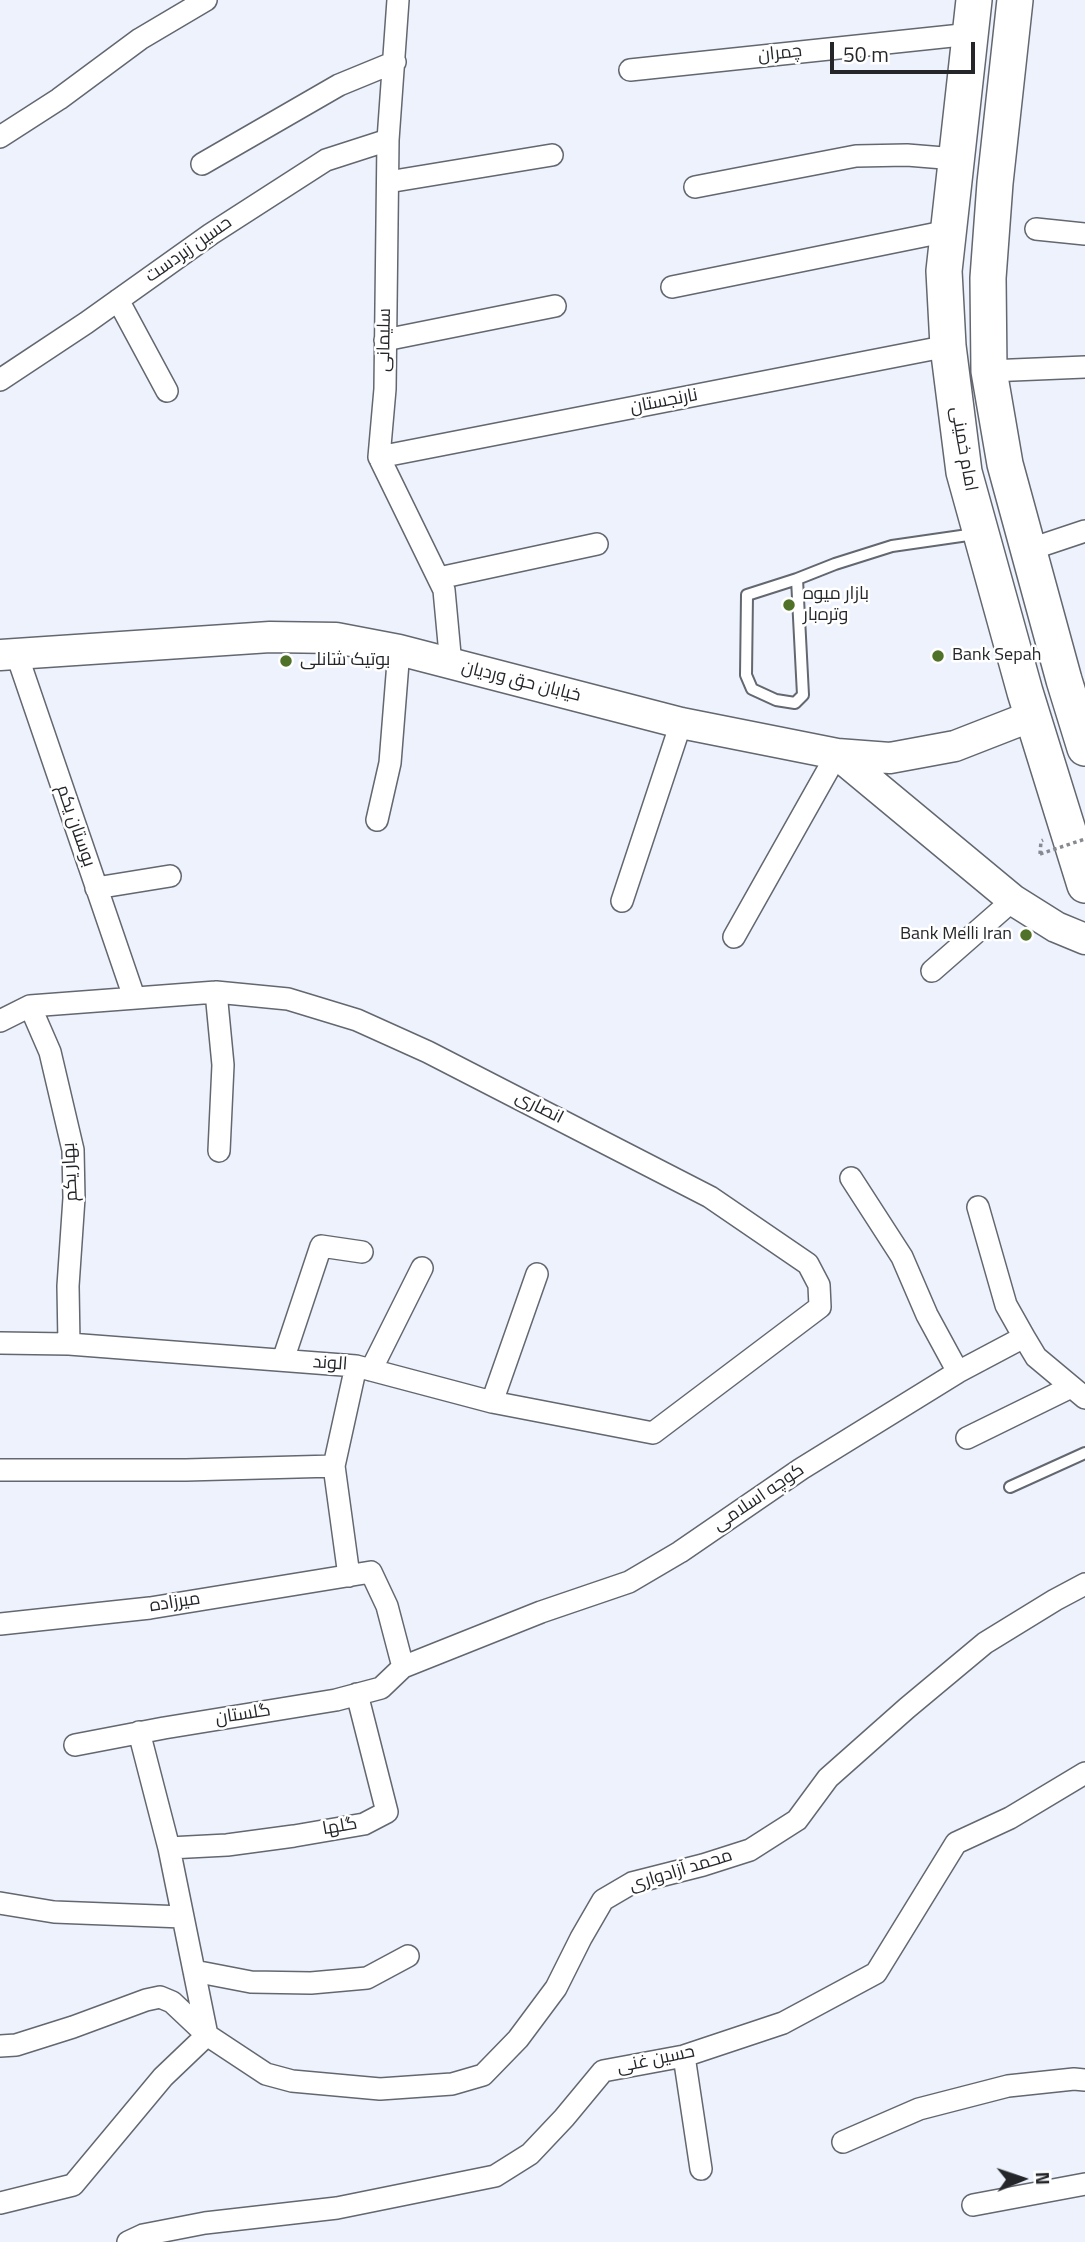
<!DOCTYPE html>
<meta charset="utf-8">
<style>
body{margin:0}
#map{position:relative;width:1085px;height:2242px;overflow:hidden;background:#edf2fc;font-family:"Titillium Web",sans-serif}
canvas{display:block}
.north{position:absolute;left:987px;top:2144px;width:70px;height:70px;-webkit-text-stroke:5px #fff;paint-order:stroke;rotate:88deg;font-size:19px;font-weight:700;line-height:28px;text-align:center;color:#24262a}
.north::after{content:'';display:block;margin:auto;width:24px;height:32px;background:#24262a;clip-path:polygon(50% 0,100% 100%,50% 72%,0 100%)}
.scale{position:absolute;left:830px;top:42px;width:145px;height:32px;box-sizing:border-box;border:4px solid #24262a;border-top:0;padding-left:9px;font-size:21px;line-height:24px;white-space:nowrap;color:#24262a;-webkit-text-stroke:5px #fff;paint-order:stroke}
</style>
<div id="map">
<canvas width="1085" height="2242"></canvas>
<div class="north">N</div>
<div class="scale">50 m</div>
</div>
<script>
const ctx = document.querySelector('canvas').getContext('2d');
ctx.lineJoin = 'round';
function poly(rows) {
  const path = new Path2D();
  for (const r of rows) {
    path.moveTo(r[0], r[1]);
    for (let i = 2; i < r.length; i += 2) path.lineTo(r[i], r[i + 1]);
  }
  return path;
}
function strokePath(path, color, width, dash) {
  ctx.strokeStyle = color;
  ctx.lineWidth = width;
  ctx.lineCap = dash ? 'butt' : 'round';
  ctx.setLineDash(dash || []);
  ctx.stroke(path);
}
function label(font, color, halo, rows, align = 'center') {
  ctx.font = font + ' "Titillium Web",Cairo,sans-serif';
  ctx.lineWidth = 5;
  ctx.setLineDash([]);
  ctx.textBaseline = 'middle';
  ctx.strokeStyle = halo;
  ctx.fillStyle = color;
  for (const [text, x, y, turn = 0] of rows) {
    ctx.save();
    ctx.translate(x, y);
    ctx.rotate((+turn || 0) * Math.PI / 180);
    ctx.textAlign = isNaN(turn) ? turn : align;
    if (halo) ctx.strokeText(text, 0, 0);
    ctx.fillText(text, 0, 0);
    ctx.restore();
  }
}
const path = poly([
 [1040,854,1041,841,1043,840]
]);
const service = poly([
 [797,579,747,595,746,675,752,689,776,700,795,703,803,695,797,579,835,564,892,546,975,534],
 [1010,1487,1085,1453]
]);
const minor = poly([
 [398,0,388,140,385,389,379,457,444,590,451,665],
 [630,70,971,34],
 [0,137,59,99,140,39,206,0],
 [202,164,339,85,395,62],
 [388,182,552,155],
 [695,187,856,156,907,155,956,159],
 [1036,229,1085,234],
 [672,287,948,231],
 [118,300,167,391],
 [385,340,555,306],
 [989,371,1085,367],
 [0,380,86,323,211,234,326,160,388,140],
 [379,457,948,346],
 [1028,550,1085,531],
 [439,578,597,544],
 [17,655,134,997],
 [377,820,390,763,399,650],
 [96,888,170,876],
 [622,901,681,723],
 [734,937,837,754],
 [932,971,1013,900],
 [216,992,223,1065,219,1151],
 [30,1006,50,1052,73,1150,74,1198,68,1286,69,1344],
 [0,1021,30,1006,216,992,288,999,357,1020,428,1052,710,1197,808,1264,819,1285,820,1307,653,1433,492,1402,356,1366,69,1344,0,1343],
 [851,1178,902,1257,927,1315,958,1372],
 [978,1207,1006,1305,1024,1337],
 [283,1360,321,1246,362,1252],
 [371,1370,422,1268],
 [492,1402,537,1274],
 [967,1438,1071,1387],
 [0,1470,186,1470,334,1466],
 [349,1576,334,1466,356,1366],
 [0,1624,150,1608,371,1572,387,1606,403,1667],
 [139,1732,169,1848,207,2035],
 [75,1745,164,1728,336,1700,381,1688,403,1667,541,1612,629,1582,680,1552,801,1469,958,1372,1024,1337,1036,1357,1085,1398],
 [169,1848,227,1845,294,1836,364,1824,387,1812,357,1694],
 [0,1903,54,1912,183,1917],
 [194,1971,251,1982,311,1983,367,1978,408,1956],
 [0,2046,16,2045,73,2027,146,2000,160,1997,172,2002,207,2035,266,2074,292,2081,380,2089,452,2084,483,2075,518,2039,556,1988,581,1938,603,1900,632,1883,703,1865,750,1850,797,1820,828,1778,907,1708,985,1643,1055,1600,1085,1584],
 [684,2056,701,2169],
 [843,2142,919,2109,1008,2086,1074,2079,1085,2080],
 [0,2203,73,2185,163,2077,207,2035],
 [973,2205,1085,2184],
 [128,2242,143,2235,205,2223,337,2208,495,2176,530,2154,564,2118,603,2071,684,2056,783,2023,876,1973,956,1843,1010,1818,1085,1773]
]);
const secondary = poly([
 [0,655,270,637,336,638,399,650,681,723,837,754,890,758,955,746,1032,716],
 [837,754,1013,900,1056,927,1085,939]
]);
const trunk = poly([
 [974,0,944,271,948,346,964,472,1025,692,1085,885],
 [1015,0,995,183,988,278,989,371,1005,464,1064,680,1085,748]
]);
const pathBridge = poly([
 [1040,854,1085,839]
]);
const markers = [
 [789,605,7,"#507128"],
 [938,656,7,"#507128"],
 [286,661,7,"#507128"],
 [1026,935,7,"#507128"]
];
const streetNames = [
 ["چمران",780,54,-6],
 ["حسین زبردست",189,250,-35],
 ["سلیمانی",385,340,-89],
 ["نارنجستان",664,402,-11],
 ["امام خمینی",963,449,80],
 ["خیابان حق وردیان",521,682,14],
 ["بوستان یکم",75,826,71],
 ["انصاری",539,1108,27],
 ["بهار یکم",71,1172,-93],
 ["الوند",330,1364,4],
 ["کوچه اسلامی",759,1498,-34],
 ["میرزاده",175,1603,-9],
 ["گلستان",243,1715,-9],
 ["گلها",340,1827,-10],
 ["محمد آزادواری",681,1871,-17],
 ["حسین غنی",656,2060,-12]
];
const poiNames = [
 ["بازار میوه",803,595],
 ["وتره‌بار",803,616],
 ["Bank Sepah",952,656],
 ["بوتیک شانلی",300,661],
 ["Bank Melli Iran",1012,935,"right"]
];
strokePath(service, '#63676f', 14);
strokePath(minor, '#63676f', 24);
strokePath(secondary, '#63676f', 33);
strokePath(trunk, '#63676f', 38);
strokePath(path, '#878a91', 3.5, [3.5, 3.5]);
strokePath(service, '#fff', 10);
strokePath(minor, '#fff', 21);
strokePath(secondary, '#fff', 30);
strokePath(trunk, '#fff', 35);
strokePath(pathBridge, '#878a91', 3.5, [3.5, 3.5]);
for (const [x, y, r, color] of markers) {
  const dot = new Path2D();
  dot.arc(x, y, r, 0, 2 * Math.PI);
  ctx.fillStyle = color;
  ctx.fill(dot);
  strokePath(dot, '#fff', 2.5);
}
label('18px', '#24262a', '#fff', streetNames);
label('18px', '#24262a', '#fff', poiNames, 'left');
</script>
